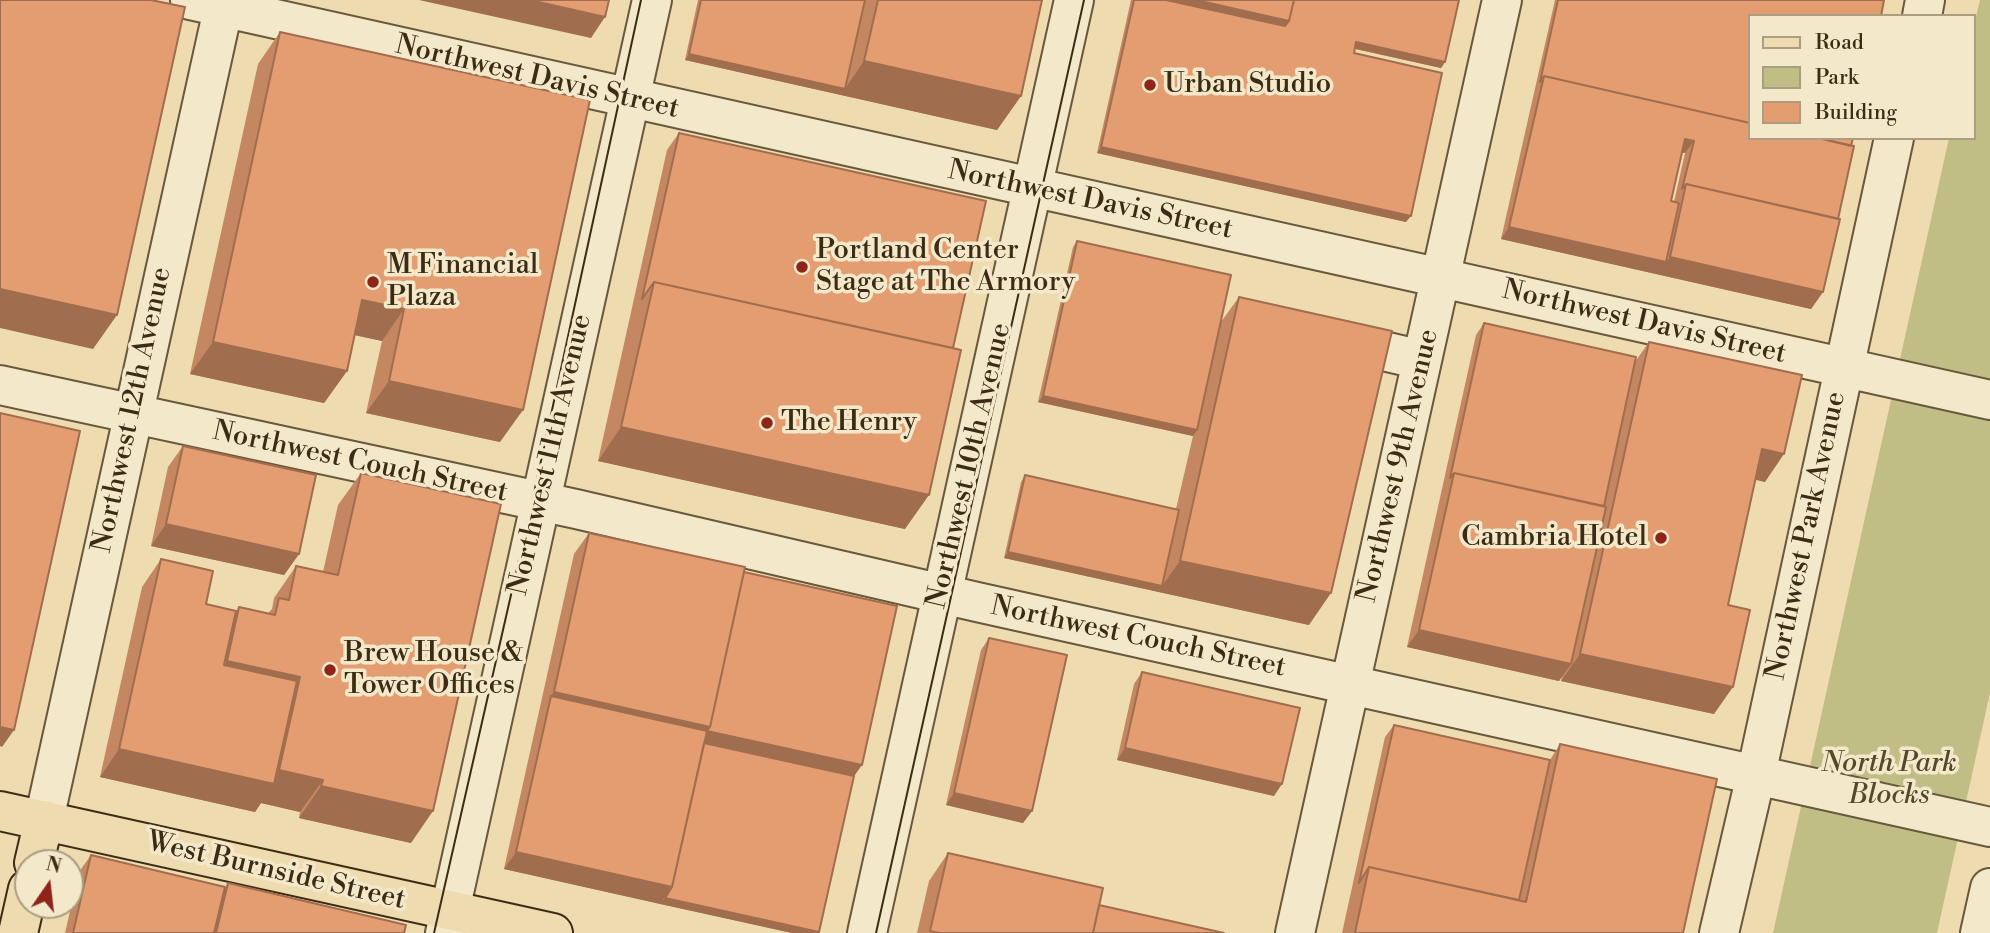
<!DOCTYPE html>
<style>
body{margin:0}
#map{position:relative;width:1990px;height:933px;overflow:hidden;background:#eedbaf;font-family:"Libre Bodoni",serif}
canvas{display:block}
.legend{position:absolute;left:1748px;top:14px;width:228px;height:126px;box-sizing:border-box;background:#f4e8cb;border:2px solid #aa9d82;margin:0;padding:9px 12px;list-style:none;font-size:21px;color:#3c2c15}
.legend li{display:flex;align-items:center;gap:14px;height:35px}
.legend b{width:35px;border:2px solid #aa9d82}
.north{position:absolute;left:14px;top:849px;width:70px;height:70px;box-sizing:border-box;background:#f4e8cb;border:2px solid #aa9d82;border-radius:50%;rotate:14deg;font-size:19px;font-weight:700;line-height:28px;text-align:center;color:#3c2c15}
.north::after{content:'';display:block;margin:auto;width:24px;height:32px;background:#8f2418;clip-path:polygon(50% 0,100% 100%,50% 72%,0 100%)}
</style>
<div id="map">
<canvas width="1990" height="933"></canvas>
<ul class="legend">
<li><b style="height:9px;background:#eedbaf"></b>Road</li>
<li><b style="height:19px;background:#c0be85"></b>Park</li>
<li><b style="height:19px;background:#e49d71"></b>Building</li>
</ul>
<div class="north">N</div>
</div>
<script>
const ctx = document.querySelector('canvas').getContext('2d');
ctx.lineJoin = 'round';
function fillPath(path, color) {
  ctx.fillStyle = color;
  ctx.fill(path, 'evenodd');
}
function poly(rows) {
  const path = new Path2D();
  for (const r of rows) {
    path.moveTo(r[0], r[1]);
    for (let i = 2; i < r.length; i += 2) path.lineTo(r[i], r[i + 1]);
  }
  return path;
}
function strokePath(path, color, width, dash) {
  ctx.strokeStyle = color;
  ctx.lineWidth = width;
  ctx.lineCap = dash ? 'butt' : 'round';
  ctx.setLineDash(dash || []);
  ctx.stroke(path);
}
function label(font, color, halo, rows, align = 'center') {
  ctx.font = font + ' "Libre Bodoni",serif';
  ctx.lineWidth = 7;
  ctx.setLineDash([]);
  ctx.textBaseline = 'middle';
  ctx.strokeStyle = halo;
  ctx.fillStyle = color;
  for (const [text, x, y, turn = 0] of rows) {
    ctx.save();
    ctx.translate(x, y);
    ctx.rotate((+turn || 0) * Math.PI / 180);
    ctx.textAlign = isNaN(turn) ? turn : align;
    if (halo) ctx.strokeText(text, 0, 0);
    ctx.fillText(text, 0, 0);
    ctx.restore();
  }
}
const green = poly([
 [1980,0,1990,0,1990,693,1937,933,1773,933,1949,138,1974,138,1974,25]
]);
const minor = poly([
 [190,0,1990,400],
 [1922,16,1925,0],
 [1336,340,1422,360],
 [0,385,576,509,977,602,1990,827],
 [44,820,225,0],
 [445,933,652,0],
 [867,933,1074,0],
 [1295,933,1502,0],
 [1719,933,1756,775,1894,138],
 [1980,933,1990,888]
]);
const major = poly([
 [0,811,553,933],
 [34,863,44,820],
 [18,933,28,889]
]);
const tram = poly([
 [434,933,531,507,641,0],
 [876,933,1084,0]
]);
const wall = poly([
 [698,0,1042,0,1021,96,997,130,685,60],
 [1131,0,1459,0,1445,62,1441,68,1355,49,1354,53,1406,222,1097,153],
 [1555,0,1884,0,1750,16,1838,219,1823,292,1811,309,1501,239],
 [1682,152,1685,153,1674,202,1671,201],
 [280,32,500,442,366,413,382,341,355,335,347,371,324,403,190,374,258,64],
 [679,133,953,348,905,529,598,461,667,150],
 [1077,241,1221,322,1239,297,1309,625,1004,558,1021,482,1025,475,1176,509,1193,436,1038,402,1073,247],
 [1484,323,1635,362,1649,342,1765,482,1755,479,1728,605,1714,714,1561,681,1562,676,1559,681,1407,647,1476,335],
 [183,446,299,554,284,575,151,546,168,467],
 [361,473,411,843,299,818,300,812,261,803,255,812,100,777,142,587,161,559,206,604,236,611,239,607,268,613,272,609,274,598,296,566,323,572,338,505],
 [589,533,744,572,854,776,792,933,504,869,574,554],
 [989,638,1032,811,1023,823,946,805,981,650],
 [1142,672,1274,796,1117,760,1134,684],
 [1394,725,1550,760,1560,744,1683,933,1342,933,1385,737],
 [948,853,1099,905,1224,933,917,933,929,881],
 [91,855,225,888,228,883,404,933,65,933,79,872]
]);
const shadedWall = poly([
 [419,0,530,0,605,17,591,38],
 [1134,0,1196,0,1289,21,1281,33],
 [1356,42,1445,62,1441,68,1352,48],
 [689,54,845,89,864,61,1021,96,997,130,685,60],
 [1685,139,1694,141,1685,153,1677,151],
 [1101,147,1411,216,1406,222,1097,153],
 [1509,227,1666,262,1670,257,1823,292,1811,309,1501,239],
 [0,289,117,315,93,349,0,328],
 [362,300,404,309,382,341,340,332],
 [213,342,347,371,324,403,190,374],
 [389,381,523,410,500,442,366,413],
 [1043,396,1197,430,1193,436,1038,402],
 [621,427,929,495,905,529,598,461],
 [1762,449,1784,454,1765,482,1743,477],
 [166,524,299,554,284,575,151,546],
 [1008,552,1162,586,1180,561,1331,593,1309,625,1004,558],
 [1419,630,1571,664,1559,681,1407,647],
 [1580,654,1733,687,1714,714,1561,681],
 [227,661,300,677,277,709,205,693],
 [554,692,710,727,862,765,850,782,695,748,551,696],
 [0,727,14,730,2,747,0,746],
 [1125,748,1282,784,1274,796,1117,760],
 [119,749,270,783,279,770,323,780,300,812,261,803,255,812,100,777],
 [321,786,433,811,411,843,299,818],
 [954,793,1032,811,1023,823,946,805],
 [516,852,672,887,660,904,504,869],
 [665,898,819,932,819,933,792,933,660,904]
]);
const building = poly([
 [0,0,151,0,185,7,117,315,0,289,0,0],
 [530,0,609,0,605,17,530,0],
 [701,0,865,0,845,89,689,54,701,0],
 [878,0,1042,0,1021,96,864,61,878,0],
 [1134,0,1166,0,1285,26,1289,21,1294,0,1459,0,1445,62,1356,42,1354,53,1442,73,1411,216,1101,147,1134,0],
 [1196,0,1294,0,1289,21,1196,0],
 [1558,0,1884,0,1881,16,1750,16,1750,123,1544,76,1540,82,1558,0],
 [280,32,590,100,523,410,389,381,404,309,362,300,347,371,213,342,280,32],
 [1544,76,1750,123,1750,138,1818,138,1854,146,1838,219,1686,184,1682,189,1694,141,1685,139,1671,201,1679,203,1666,262,1509,227,1544,76],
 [679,133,986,201,953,348,654,282,642,299,679,133],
 [1818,138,1853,138,1851,146,1818,138],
 [1686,184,1840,219,1823,292,1670,257,1686,184],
 [1077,241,1231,275,1197,430,1043,396,1077,241],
 [654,282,961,350,929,495,621,427,654,282],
 [1239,297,1392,331,1331,593,1180,561,1239,297],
 [1484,323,1636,357,1604,506,1454,473,1450,478,1484,323],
 [1649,342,1802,375,1784,454,1762,449,1728,605,1750,610,1733,687,1580,654,1649,342],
 [0,413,80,431,14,730,0,727,0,413],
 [183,446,316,475,299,554,166,524,183,446],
 [361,473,501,504,433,811,321,786,323,780,279,770,300,677,227,661,239,607,275,615,279,598,289,600,296,566,338,575,361,473],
 [1454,473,1606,507,1571,664,1419,630,1454,473],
 [1025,475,1179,510,1162,586,1008,552,1025,475],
 [589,533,745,567,710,727,554,692,589,533],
 [161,559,213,571,206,604,236,611,224,665,297,681,274,784,119,749,161,559],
 [744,572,897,606,862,765,707,731,710,727,744,572],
 [989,638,1067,655,1032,811,954,793,989,638],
 [1142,672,1300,708,1282,784,1125,748,1142,672],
 [551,696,707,731,672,887,516,852,551,696],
 [1394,725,1550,760,1519,900,1369,867,1359,883,1394,725],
 [704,743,854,776,819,932,665,898,672,887,704,743],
 [1560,744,1717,779,1683,933,1355,933,1369,867,1526,902,1560,744],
 [948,853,1103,888,1093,933,939,933,930,931,948,853],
 [91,855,225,887,214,933,73,933,91,855],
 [228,883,406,925,404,933,216,933,228,883],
 [1099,905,1224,933,1093,933,1099,905]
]);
const markers = [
 [1150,85,7,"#8f2418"],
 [802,267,7,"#8f2418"],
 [373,282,7,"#8f2418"],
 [767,423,7,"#8f2418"],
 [1661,538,7,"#8f2418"],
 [330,670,7,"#8f2418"]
];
const streetNames = [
 ["Northwest Davis Street",537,78,13],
 ["Northwest Davis Street",1090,201,12],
 ["Northwest Davis Street",1644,323,13],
 ["Northwest 12th Avenue",133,410,-78],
 ["Northwest 11th Avenue",551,455,-77],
 ["Northwest Couch Street",360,463,12],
 ["Northwest 10th Avenue",970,466,-77],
 ["Northwest 9th Avenue",1399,466,-77],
 ["Northwest Park Avenue",1807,536,-78],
 ["Northwest Couch Street",1138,638,12],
 ["West Burnside Street",276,872,13]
];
const poiNames = [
 ["Urban Studio",1164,85],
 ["Portland Center",816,251],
 ["Stage at The Armory",816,283],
 ["M Financial",387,266],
 ["Plaza",387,298],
 ["The Henry",781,423],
 ["Cambria Hotel",1647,538,"right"],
 ["Brew House &",344,654],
 ["Tower Offices",344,686]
];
const parkNames = [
 ["North Park",1889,764],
 ["Blocks",1889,796]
];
fillPath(green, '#c0be85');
strokePath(minor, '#68583c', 42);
strokePath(major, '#3c2c15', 42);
strokePath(minor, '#f4e8cb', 38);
strokePath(major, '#eedbaf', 38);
strokePath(tram, '#3c2c15', 2);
fillPath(wall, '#c48761');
fillPath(shadedWall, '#a06e4f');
fillPath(building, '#e49d71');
strokePath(building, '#a06e4f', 2);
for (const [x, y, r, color] of markers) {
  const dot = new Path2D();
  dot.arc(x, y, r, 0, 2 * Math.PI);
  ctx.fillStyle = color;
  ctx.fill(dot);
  strokePath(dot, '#f4e8cb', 2.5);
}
label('28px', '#3c2c15', '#f4e8cb', streetNames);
label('28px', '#3c2c15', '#f4e8cb', poiNames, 'left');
label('italic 28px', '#56492b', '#f4e8cb', parkNames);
</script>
